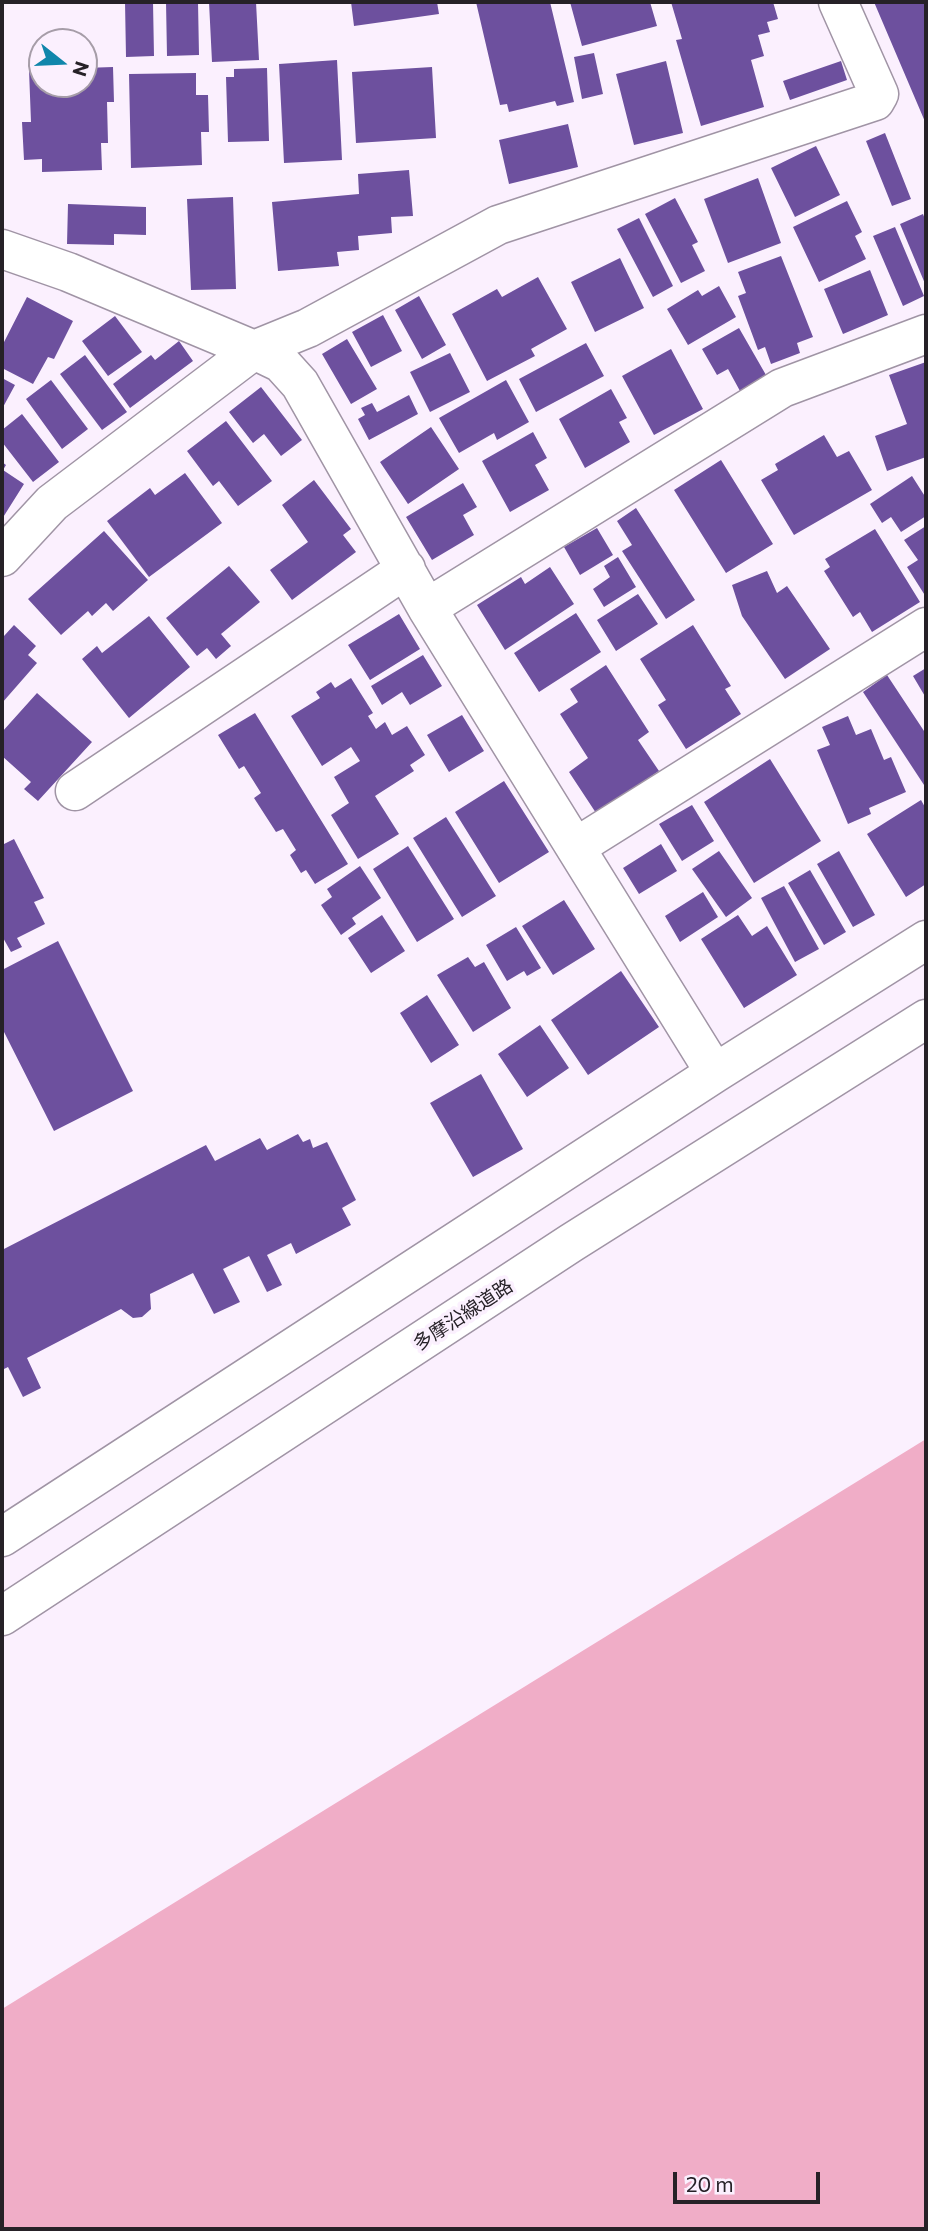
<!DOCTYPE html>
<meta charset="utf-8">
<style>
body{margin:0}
#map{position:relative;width:928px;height:2231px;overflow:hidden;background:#fbf0fe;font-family:Commissioner,sans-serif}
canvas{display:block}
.frame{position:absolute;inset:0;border:4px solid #262127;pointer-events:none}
.north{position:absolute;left:28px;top:28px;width:70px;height:70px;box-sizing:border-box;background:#fbf0fe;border:2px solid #a69da8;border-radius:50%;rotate:108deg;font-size:19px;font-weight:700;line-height:28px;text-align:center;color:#262127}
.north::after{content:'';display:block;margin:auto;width:24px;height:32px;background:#1086ab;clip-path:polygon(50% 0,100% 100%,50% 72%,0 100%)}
.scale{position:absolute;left:673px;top:2172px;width:147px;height:32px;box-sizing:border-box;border:4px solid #262127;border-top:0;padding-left:9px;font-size:21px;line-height:24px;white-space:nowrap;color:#262127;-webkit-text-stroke:5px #fbf0fe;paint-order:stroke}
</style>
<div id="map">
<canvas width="928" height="2231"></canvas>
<div class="frame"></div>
<div class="north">N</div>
<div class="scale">20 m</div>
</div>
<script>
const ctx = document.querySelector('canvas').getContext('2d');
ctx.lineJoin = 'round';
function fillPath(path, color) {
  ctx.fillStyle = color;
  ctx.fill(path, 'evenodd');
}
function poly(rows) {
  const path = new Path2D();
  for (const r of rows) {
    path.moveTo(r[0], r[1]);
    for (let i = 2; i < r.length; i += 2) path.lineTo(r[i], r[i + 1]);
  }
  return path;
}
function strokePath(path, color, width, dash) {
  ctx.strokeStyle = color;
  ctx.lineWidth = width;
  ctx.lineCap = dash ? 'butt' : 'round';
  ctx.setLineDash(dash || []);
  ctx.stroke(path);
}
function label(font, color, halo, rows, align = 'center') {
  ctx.font = font + ' Commissioner,"Noto Sans JP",sans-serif';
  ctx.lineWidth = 7;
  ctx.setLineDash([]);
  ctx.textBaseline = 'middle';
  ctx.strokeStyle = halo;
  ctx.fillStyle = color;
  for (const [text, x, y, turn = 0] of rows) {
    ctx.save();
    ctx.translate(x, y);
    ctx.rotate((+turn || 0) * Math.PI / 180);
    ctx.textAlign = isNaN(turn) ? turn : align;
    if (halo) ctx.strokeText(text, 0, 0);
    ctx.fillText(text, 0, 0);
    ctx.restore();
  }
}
const green = poly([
 [926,1439,926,2229,2,2229,2,2009]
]);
const building = poly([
 [125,2,153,2,154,56,126,57],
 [166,2,198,2,199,55,167,56],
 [209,2,256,2,259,60,212,62],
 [351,2,437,2,439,14,354,26],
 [476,2,550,2,574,102,557,106,555,101,509,112,507,104,500,105],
 [570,2,650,2,657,26,582,46],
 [671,2,773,2,778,19,767,22,770,32,758,35,764,56,751,60,764,107,701,126,676,40,682,39],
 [874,2,926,2,926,124],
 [594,53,603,94,582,99,574,57],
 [337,60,342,160,284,163,279,64],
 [666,61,683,133,634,145,616,74],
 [841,61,847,80,790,100,783,81],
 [113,67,114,102,107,102,108,143,101,143,102,170,42,172,42,159,24,160,22,122,31,122,29,70,42,69,42,84,84,84,84,68],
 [432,67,436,138,356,143,352,72],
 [267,68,269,141,228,142,226,77,234,77,234,69],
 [196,73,196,95,208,95,209,132,201,132,202,165,131,168,129,74],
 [568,124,578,167,509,184,499,140],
 [885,133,911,199,892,206,866,141],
 [816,146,840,195,795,217,771,168],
 [409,170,413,216,391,217,392,233,358,236,359,250,337,252,339,266,278,271,272,202,359,194,358,174],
 [758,178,781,243,728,263,704,199],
 [233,197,236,289,191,290,187,199],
 [675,198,698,242,692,245,705,271,681,283,645,214],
 [847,201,862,232,855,236,866,259,819,282,793,227],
 [68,204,146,207,146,235,114,234,114,245,67,244],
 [923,214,926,222,926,286,900,224],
 [639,218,673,286,653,297,617,229],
 [895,227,924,296,903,306,873,236],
 [781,256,813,337,797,343,800,353,771,364,765,347,758,350,738,296,746,293,738,272],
 [620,258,644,308,595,332,571,282],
 [870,270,888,315,843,334,824,289],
 [538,277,567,329,531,349,535,356,487,381,452,314,497,289,502,297],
 [719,286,736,317,688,345,667,309,698,290,702,296],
 [419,296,446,345,422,359,395,310],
 [27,297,73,321,54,359,48,357,33,384,2,368,2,346],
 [383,315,402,351,371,367,352,332],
 [115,316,142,352,108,376,82,341],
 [739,328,766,375,740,391,728,369,717,375,702,349],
 [347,339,377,389,351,404,322,354],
 [179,341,193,361,130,408,113,384,151,355,155,360],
 [586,343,604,376,536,412,519,379],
 [671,349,703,409,654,435,622,376],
 [450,353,470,392,430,412,410,372],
 [85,355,127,412,102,430,60,374],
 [926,362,926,457,887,471,875,436,907,424,889,375],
 [2,378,15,385,2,409],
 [51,380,88,429,62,449,26,399],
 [506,380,529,422,497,440,494,433,459,453,439,418],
 [261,387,302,440,281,456,264,434,253,443,229,412],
 [611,389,627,418,619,422,630,442,585,468,559,419],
 [409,395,418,414,369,440,358,419,365,415,361,408,372,403,377,412],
 [22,414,59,462,33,482,2,442,2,430],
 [226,421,272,481,238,506,219,481,213,486,187,451],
 [431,427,459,469,408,504,380,462],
 [533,432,547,458,535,465,549,490,510,512,482,461],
 [824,435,837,457,849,451,872,490,794,535,761,480,778,470,775,464],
 [721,460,773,544,726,573,674,490],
 [2,462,6,465,3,470,24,484,2,519],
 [185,473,222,523,149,577,107,521,150,488,155,495],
 [912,476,926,498,926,516,901,532,891,517,882,523,870,504],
 [314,480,351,529,343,535,356,552,292,600,270,570,308,542,282,505],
 [463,483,477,507,463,515,474,535,432,560,406,517],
 [636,508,695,600,666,619,622,551,632,545,617,521],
 [926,526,926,597,907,567,918,560,904,540],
 [597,528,613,555,580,575,564,547],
 [875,529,920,602,872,632,860,612,853,617,824,571,830,567,825,559],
 [104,531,148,580,113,611,106,603,92,616,88,611,61,635,28,599],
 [618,557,636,587,604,607,593,589,610,577,604,566],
 [229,566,260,602,221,634,231,646,216,659,207,648,197,656,166,618],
 [550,567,574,604,505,650,477,605,521,577,525,584],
 [767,571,777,593,787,586,830,649,785,679,742,616,732,585],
 [638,594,658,624,616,651,597,620],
 [576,613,601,652,539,692,514,653],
 [399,614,420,649,370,680,348,645],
 [149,616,190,667,129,718,82,659,97,646,102,653],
 [14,625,36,646,28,655,37,663,2,703,2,634,4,636],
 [693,625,731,686,725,689,741,714,686,749,658,705,666,700,640,659],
 [423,655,442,686,410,705,402,692,382,705,371,686],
 [606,665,649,732,638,740,659,771,596,813,569,772,588,758,560,714,578,702,570,689],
 [926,668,926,698,913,676],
 [887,675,926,734,926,788,863,692],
 [351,678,373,713,368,716,376,729,385,722,392,735,407,726,425,755,410,765,414,771,375,796,399,834,358,859,331,815,349,803,334,777,360,761,351,747,322,766,291,716,320,698,316,692,331,682,335,688],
 [37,693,92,742,38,801,24,789,31,782,2,756,2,732],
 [255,713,348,864,315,884,306,870,301,873,290,855,296,850,283,829,276,832,254,798,261,793,244,766,239,769,218,735],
 [462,715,484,751,449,772,427,735],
 [848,716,856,735,871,729,884,760,891,757,906,792,869,808,871,814,848,824,817,750,830,745,822,727],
 [770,759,821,841,754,883,704,802],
 [504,781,549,852,499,883,455,812],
 [921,800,926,809,926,884,906,897,867,834],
 [692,805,714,841,682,861,659,824],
 [446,817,496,896,462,917,413,838],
 [14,839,44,898,34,902,45,924,17,938,22,947,11,952,2,936,2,845],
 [661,844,677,871,639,894,623,868],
 [408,846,454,919,417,942,373,869],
 [719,851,752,898,726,917,692,869],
 [839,851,875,915,853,927,817,864],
 [360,866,381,898,352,918,356,924,341,935,321,905,332,897,327,889],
 [810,870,846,932,824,945,788,883],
 [784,886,819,949,795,962,761,898],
 [703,892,718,917,680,942,665,916],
 [564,900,595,949,553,975,522,926],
 [382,915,405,951,371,973,348,938],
 [738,915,752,936,767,926,797,975,744,1008,701,939],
 [516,927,541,968,527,976,524,971,507,981,486,945],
 [58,941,133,1091,54,1131,2,1028,2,970],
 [468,957,475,967,484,962,511,1008,473,1032,437,975],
 [621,971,659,1027,588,1075,551,1020],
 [427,995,459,1045,431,1063,400,1013],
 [540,1025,569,1068,527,1097,498,1054],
 [481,1074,523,1149,473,1177,430,1103],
 [298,1134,303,1142,310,1139,313,1148,327,1142,356,1200,342,1208,351,1225,296,1254,291,1243,267,1255,282,1285,267,1292,249,1256,223,1269,240,1302,214,1314,193,1273,150,1294,151,1309,142,1317,133,1318,121,1309,27,1358,41,1388,23,1397,8,1367,2,1370,2,1250,206,1145,215,1161,260,1138,267,1150]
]);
const minor = poly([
 [2,249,68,272,254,350,281,363,300,384,427,608,715,1073],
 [2,557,52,503,254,350,308,328,498,225,875,101,879,94,838,2],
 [427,608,782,388,926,334],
 [75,791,406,569],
 [576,847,926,627],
 [2,1537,715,1073,926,940]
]);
const major = poly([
 [2,1616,571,1243,926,1019]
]);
const streetNames = [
 ["多摩沿線道路",463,1315,-33]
];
fillPath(green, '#f0adc7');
fillPath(building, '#6d509e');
strokePath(minor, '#a094a5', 41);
strokePath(major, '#a094a5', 41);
strokePath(minor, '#fff', 38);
strokePath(major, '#fff', 38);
label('19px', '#262127', '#fbf0fe', streetNames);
</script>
